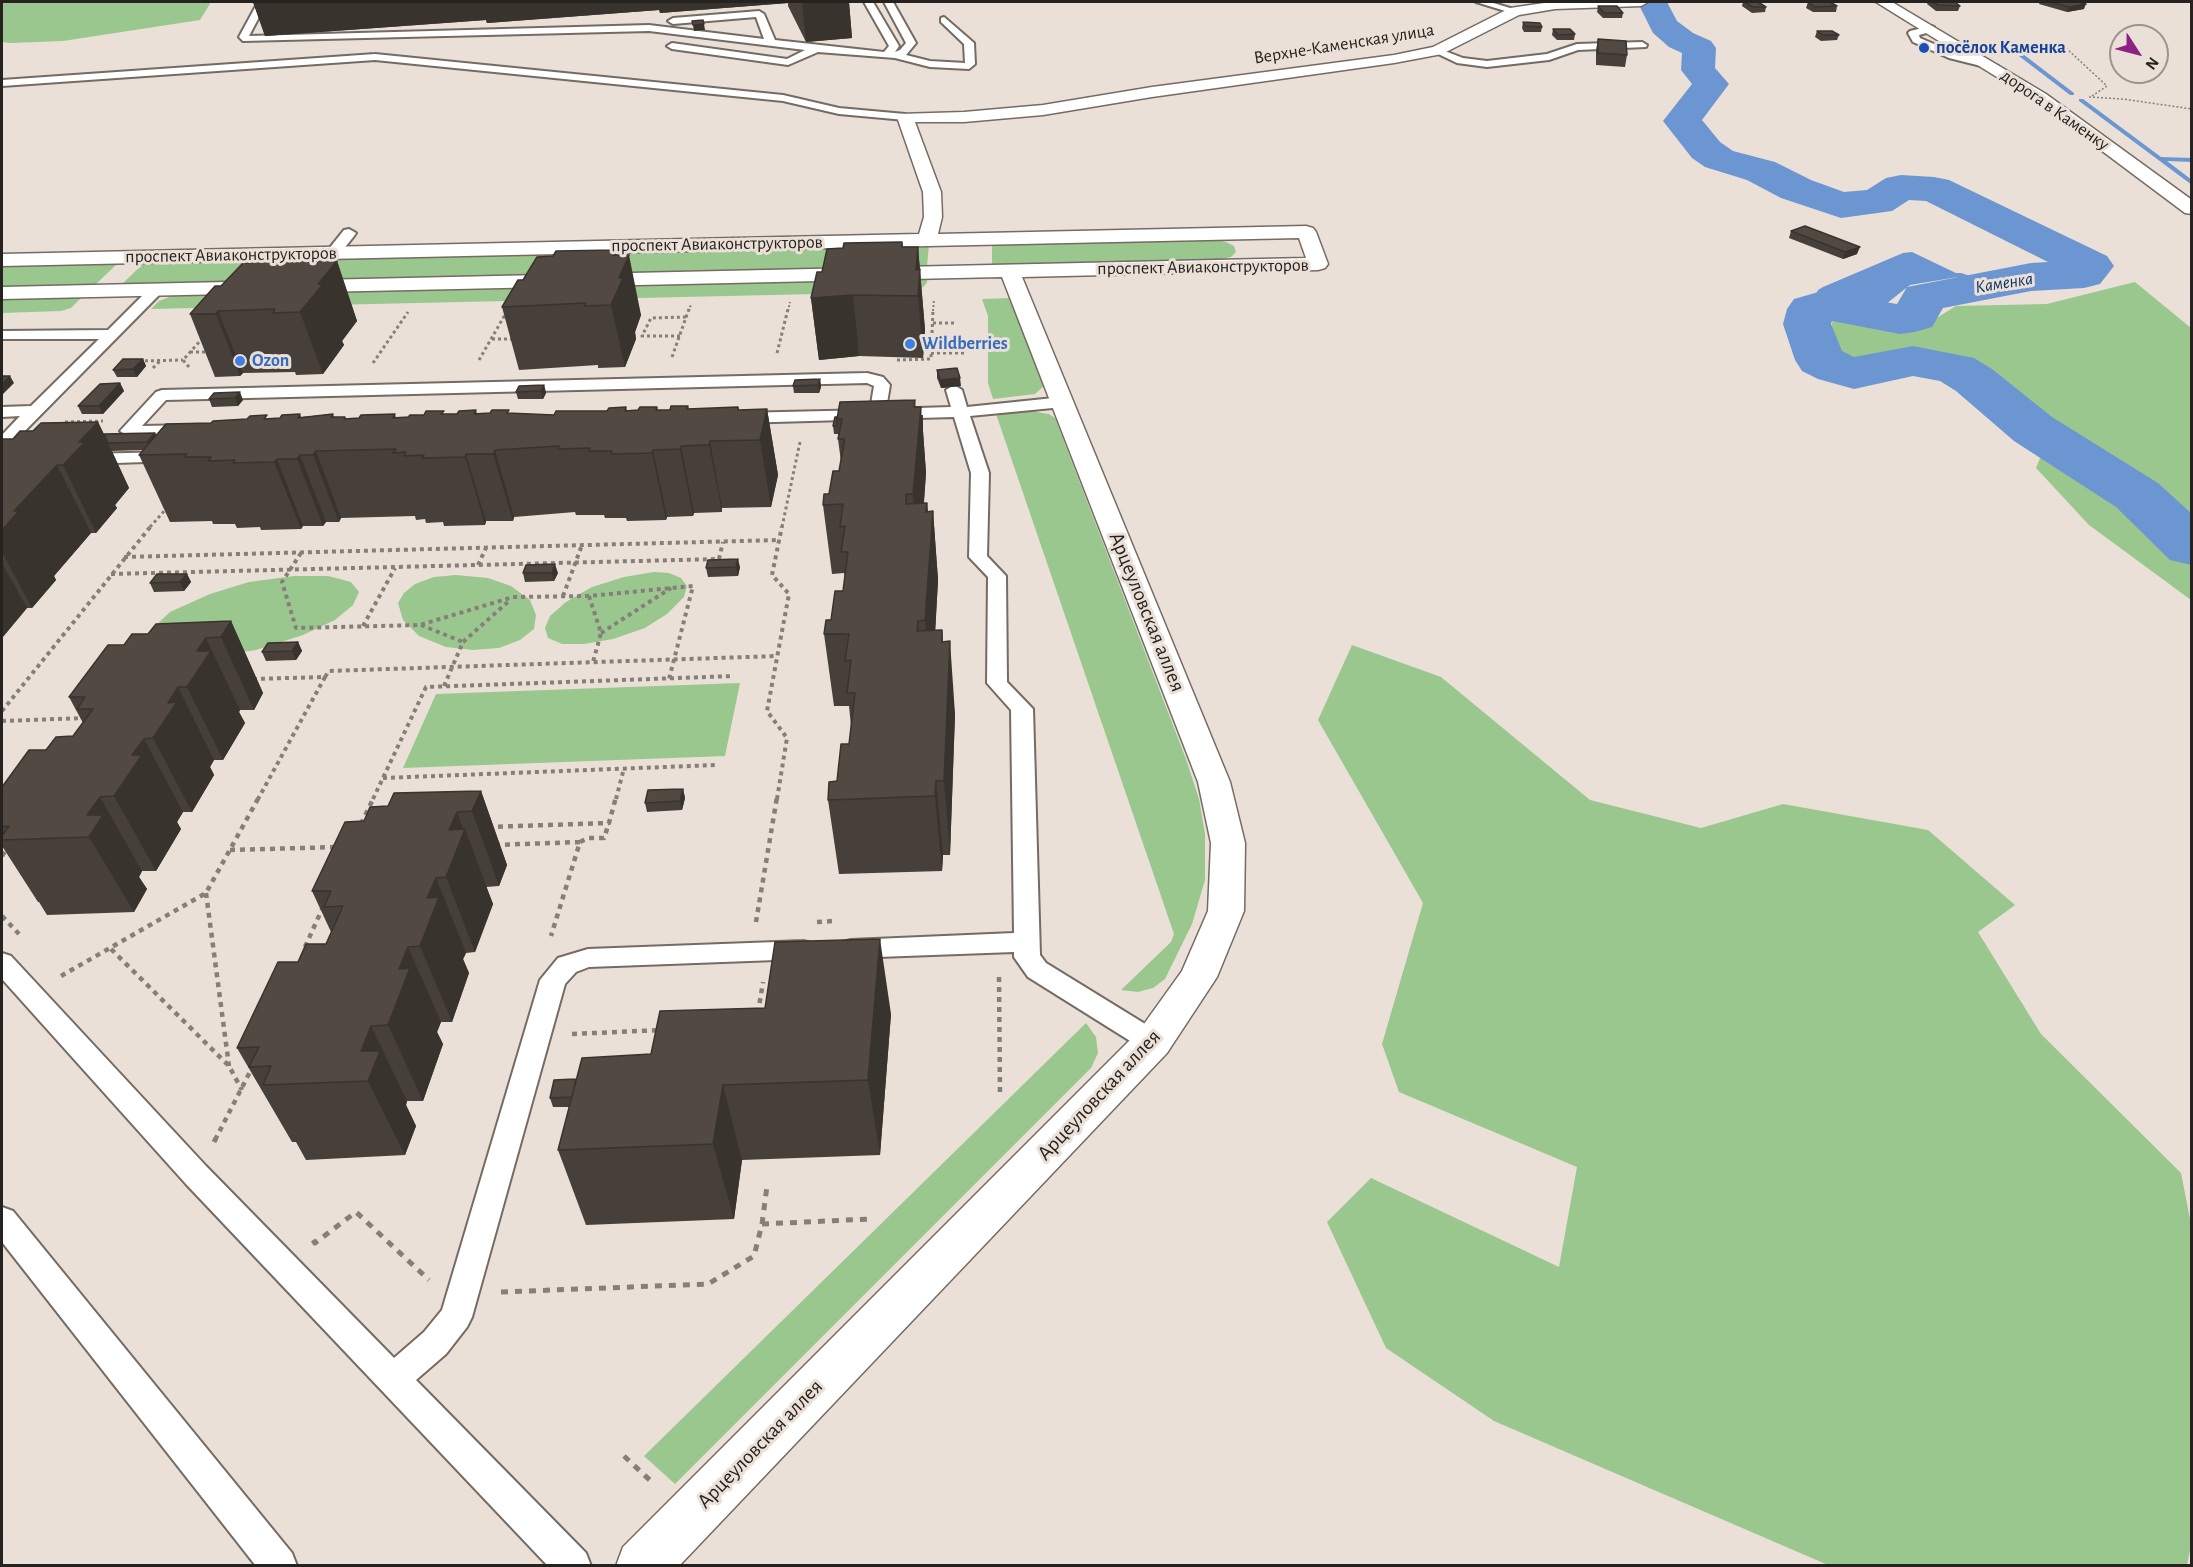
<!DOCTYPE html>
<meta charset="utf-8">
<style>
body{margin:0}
#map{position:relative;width:2193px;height:1567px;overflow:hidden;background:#eae0d7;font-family:"Alegreya Sans",sans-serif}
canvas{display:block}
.frame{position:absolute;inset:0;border:3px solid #26221f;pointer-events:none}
.north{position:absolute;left:2109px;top:24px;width:60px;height:60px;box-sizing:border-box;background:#eae0d7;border:2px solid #9c948d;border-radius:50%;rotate:126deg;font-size:16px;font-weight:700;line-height:24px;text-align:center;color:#26221f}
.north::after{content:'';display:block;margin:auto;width:21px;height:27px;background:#8e2184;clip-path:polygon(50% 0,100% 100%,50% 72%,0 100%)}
</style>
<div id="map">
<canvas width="2193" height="1567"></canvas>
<div class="frame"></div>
<div class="north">N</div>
</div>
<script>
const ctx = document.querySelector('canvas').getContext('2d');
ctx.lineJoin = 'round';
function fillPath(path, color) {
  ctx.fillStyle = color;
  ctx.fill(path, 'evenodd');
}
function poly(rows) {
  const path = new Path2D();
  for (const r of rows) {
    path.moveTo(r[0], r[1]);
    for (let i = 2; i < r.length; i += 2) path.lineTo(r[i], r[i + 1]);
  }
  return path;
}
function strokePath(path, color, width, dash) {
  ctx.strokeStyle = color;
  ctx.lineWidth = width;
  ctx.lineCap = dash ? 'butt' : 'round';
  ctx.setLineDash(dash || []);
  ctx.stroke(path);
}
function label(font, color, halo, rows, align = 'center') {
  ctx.font = font + ' "Alegreya Sans",sans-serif';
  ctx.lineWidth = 6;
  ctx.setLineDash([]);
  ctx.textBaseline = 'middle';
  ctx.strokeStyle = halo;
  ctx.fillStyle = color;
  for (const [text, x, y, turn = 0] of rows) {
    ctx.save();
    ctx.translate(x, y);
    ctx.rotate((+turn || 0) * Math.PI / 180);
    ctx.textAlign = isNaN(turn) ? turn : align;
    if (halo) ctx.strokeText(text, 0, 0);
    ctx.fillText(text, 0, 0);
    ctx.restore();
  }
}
const green = poly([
 [2,2,211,2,200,20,63,41,11,43,2,42],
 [1213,239,1226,242,1234,246,1236,252,1231,257,1218,260,992,265,992,244],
 [929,245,927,266,122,284,145,262],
 [118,263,95,285,2,287,2,265],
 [927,279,927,283,923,287,905,292,151,309,159,301,172,296],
 [2135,282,2191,328,2191,600,2089,525,2036,468,2051,431,1968,361,1907,347,1852,369,1827,345,1834,315,1930,322,1956,306,2047,304],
 [81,298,71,308,61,311,2,313,2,300],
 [1011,298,1044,386,1035,394,993,399,988,383,988,316,982,299],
 [1030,411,1049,414,1055,418,1186,759,1199,799,1205,834,1205,880,1192,924,1165,979,1153,988,1138,992,1121,990,1171,942,1174,934,996,414],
 [654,572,669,573,681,578,687,586,684,597,667,614,645,628,613,639,584,644,562,644,548,638,545,628,550,616,566,602,592,587,624,577],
 [456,575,488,578,511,586,530,600,536,615,534,629,520,640,499,648,473,650,446,647,419,636,403,620,398,603,404,593,415,584,434,577],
 [294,576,328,576,351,582,359,592,353,605,335,620,303,635,256,650,208,657,153,628,170,612,210,594,249,582],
 [1352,645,1441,677,1590,800,1701,828,1783,804,1928,830,2015,905,1978,932,2041,1034,2181,1173,2192,1229,2192,1540,2187,1565,1828,1565,1494,1421,1386,1348,1327,1222,1371,1178,1559,1267,1577,1167,1399,1092,1382,1044,1423,903,1318,720],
 [740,683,725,756,403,768,436,694],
 [1086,1023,1096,1037,1098,1053,1091,1068,675,1484,644,1456]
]);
const water = poly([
 [1912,252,1958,274,1958,277,1910,285,1886,304,1824,297,1816,294,1818,290,1823,287,1903,253]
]);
const stream = poly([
 [2015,51,2019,51,2074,93,2074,95,2070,95,2015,53,2015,51],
 [2079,99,2083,99,2161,157,2192,158,2192,162,2167,161,2192,180,2192,185,2079,101,2079,99],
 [1955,273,1961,273,1995,284,1988,286,1955,277,1955,273]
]);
const river = poly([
 [1641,2,1667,2,1677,21,1693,33,1711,41,1716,48,1715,68,1729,84,1702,120,1720,142,1733,151,1775,162,1811,180,1844,192,1867,190,1886,178,1901,175,1934,177,1949,180,2107,256,2114,266,2100,284,2084,288,2031,291,1943,308,1932,327,1915,332,1900,334,1832,321,1831,324,1842,351,1854,357,1913,346,1974,358,1992,369,2052,417,2158,483,2192,514,2192,565,2170,560,2116,507,2014,441,1956,391,1940,381,1913,376,1854,389,1818,379,1802,371,1795,360,1783,324,1787,309,1794,299,1822,291,1897,304,1907,287,2031,263,2048,262,1926,201,1909,200,1892,211,1841,218,1781,198,1747,180,1705,167,1692,158,1663,121,1692,84,1681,70,1682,53,1669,47,1653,33,1639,5,1641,2]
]);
const pathFar5 = poly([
 [2066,48,2107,86,2092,96],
 [2089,97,2123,99,2192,109]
]);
const pathFar4 = poly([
 [689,311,691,304],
 [788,311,790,302],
 [933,311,934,299]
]);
const pathFar3 = poly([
 [933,323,957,323],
 [680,336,642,336,651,318,686,317],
 [492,339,515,339],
 [190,352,209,352],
 [777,353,788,309],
 [931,353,967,353],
 [672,357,689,309],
 [479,360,506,313],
 [897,360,931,359,933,309],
 [139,361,183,360],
 [373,363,408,312],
 [189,367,183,360,202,339],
 [153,368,161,360],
 [65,422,103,421],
 [150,527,167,508],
 [782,527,800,442]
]);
const pathFar2 = poly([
 [301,553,282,582,296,628,420,625,513,597,589,596,693,586,669,679],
 [124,557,780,540],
 [478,565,486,548],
 [111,574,719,559,723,542],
 [563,596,582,545],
 [589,596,601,633,593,662],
 [421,625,463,642],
 [363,626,395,568],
 [601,633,671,588],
 [325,677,329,671,777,656],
 [253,679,325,677,258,799],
 [444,686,463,642,510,600],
 [2,711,151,526],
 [2,721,85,718],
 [383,778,716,765],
 [373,799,426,687,734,676],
 [616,799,624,768],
 [777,799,787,738,767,711,789,594,772,575,782,526]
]);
const pathFar1 = poly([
 [361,824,374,797],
 [488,827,609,823,616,797],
 [580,842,588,838,604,838,609,823],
 [495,845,580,842,551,936],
 [230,850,338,847],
 [2,856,8,847],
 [206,893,229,1066],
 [2,916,19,934],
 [756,922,777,797],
 [817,922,834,921],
 [305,947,323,907],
 [111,949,229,1066,242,1090],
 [61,976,206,893,259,797],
 [999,977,1000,1094],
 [758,1013,763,982],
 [572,1034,661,1030],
 [215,1140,253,1066]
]);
const path = poly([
 [214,1142,216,1138],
 [762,1224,870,1219],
 [313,1240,315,1243,356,1212,429,1280],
 [501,1292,708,1284,754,1256,762,1224,767,1186],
 [624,1456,654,1484]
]);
const lane = poly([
 [258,2,267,2,249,36,649,25,764,39,756,17,673,24,668,21,673,18,759,11,764,14,775,40,884,52,889,46,864,2,873,2,899,46,895,52,900,50,906,43,884,2,893,2,916,43,906,55,930,61,965,63,964,44,941,22,941,18,944,17,974,43,975,64,969,69,930,67,895,58,818,52,788,65,672,49,667,46,672,43,787,59,805,50,649,31,243,41,239,37,258,2],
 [1476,2,1490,2,1520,11,1515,14,1476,2],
 [1931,26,1934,27,1934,31,1919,35,1920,38,1957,54,1998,66,1993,69,1949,58,1913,42,1908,33,1910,31,1931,26],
 [1642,42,1647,45,1646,47,1578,50,1549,60,1487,67,1457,63,1432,51,1437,48,1463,58,1487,61,1547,54,1577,44,1642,42],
 [375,54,783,95,839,108,905,114,911,117,905,120,839,114,783,101,375,60,2,86,2,80,375,54],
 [349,229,356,233,354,236,338,256,328,256,326,253,328,250,344,230,349,229],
 [156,286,161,287,163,290,161,293,8,448,2,449,2,435,20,416,2,417,2,407,31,406,99,339,2,339,2,331,108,330,151,287,156,286],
 [867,373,883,377,890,385,886,409,951,407,946,390,954,385,962,390,967,407,1063,397,1071,402,1063,407,970,416,989,473,987,556,1006,576,1007,682,1033,709,1040,955,1046,963,1163,1035,1166,1042,1163,1049,1153,1053,1143,1049,1028,977,1014,957,1014,952,851,958,842,956,838,949,842,942,851,940,1014,933,1011,710,987,683,988,577,969,557,971,473,954,417,738,423,730,418,738,413,870,410,874,386,867,383,166,400,142,426,192,425,198,427,200,430,198,433,128,436,120,431,156,392,162,390,867,373],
 [171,452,177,453,179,457,177,461,84,464,78,463,76,459,78,455,84,454,171,452],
 [803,941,812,943,816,950,812,957,803,959,589,967,576,972,565,984,472,1317,467,1327,446,1354,416,1380,586,1553,591,1566,548,1566,186,1184,2,979,2,953,11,956,206,1166,394,1358,424,1332,442,1310,540,980,558,958,588,949,803,941],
 [2,1207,13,1211,292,1553,297,1566,256,1566,2,1242,2,1207]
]);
const street = poly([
 [1551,2,1648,2,1641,6,1555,9,1519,15,1442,54,1394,63,1152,97,1043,115,964,122,915,122,941,192,942,217,938,234,1306,226,1313,228,1316,232,1328,264,1325,268,1318,270,1022,277,1230,782,1245,843,1244,911,1217,977,1167,1053,679,1566,616,1566,623,1547,1139,1031,1182,971,1208,911,1211,843,1198,782,1002,277,2,299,2,287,1306,258,1299,238,2,266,2,254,919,234,924,217,923,192,897,117,899,114,964,112,1043,105,1152,87,1394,55,1433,47,1510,8,1551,2],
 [1876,2,1892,2,2046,94,2192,200,2192,214,2185,213,2034,100,1876,2]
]);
const wall = poly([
 [253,2,849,2,852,38,806,42,788,6,788,3,660,13,659,10,487,23,486,20,265,36],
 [1743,2,1766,7,1765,12,1752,13,1742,6],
 [1808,2,1837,6,1836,12,1813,12,1806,8],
 [1928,2,1955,2,1960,6,1958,11,1936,11,1927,4],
 [2040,2,2078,2,2084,9,2067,12,2039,4],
 [1598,6,1623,13,1622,18,1603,18,1597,12],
 [1523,22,1542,27,1541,32,1524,32,1522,28],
 [1553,29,1575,34,1574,40,1557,40,1552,35],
 [1817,31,1839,35,1837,40,1821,41,1815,37],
 [1598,39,1627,55,1625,67,1596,65,1596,50],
 [1791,231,1857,254,1843,259,1789,238],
 [902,242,903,247,918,247,925,330,923,358,859,356,819,360,811,298,822,272,843,248],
 [615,250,641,315,635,332,636,339,625,367,598,368,598,365,519,370,502,307,523,280,553,256],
 [325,255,327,261,337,261,357,321,342,341,344,345,323,374,296,375,295,372,243,373,240,376,215,377,190,314,221,286,260,262],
 [143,359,146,366,137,377,117,377,113,370],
 [937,370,961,386,941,388,937,378],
 [820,379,821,387,819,393,794,393,793,386],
 [120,383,124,391,103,414,82,414,78,406],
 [544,385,546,393,543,399,518,399,516,392],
 [214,393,243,400,238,406,212,407,209,399],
 [688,406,689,409,738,407,739,410,767,409,778,475,771,507,722,508,722,512,694,513,693,516,667,517,666,520,627,521,626,518,605,518,604,515,576,515,575,512,514,517,513,521,486,521,485,525,444,526,443,522,426,523,425,519,416,520,415,516,341,518,339,522,326,522,323,526,303,526,301,529,261,530,260,527,237,528,235,524,213,524,212,521,170,522,139,455,143,450,112,451,129,488,115,505,117,508,96,533,91,533,54,576,56,580,32,608,27,608,2,638,2,439,13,439,33,431,98,422,104,434,155,433,156,435,211,423,268,419,301,417,333,414,334,417,345,417,346,419,359,418,395,414,396,418,408,417,457,414,476,410,477,414,510,413,554,415,607,411,626,407,627,411,638,410,657,407,658,410,670,410],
 [916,407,921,415,923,415,923,431,926,473,924,503,927,503,928,511,933,511,938,580,935,631,942,630,943,642,955,714,950,855,943,855,942,871,839,874,828,800,837,781,849,744,851,726,849,706,834,706,824,634,831,620,843,591,845,577,844,573,832,574,823,505,829,494,839,471,841,462,838,439,838,434,834,434,833,426,835,417],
 [740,567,738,576,708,577,706,568],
 [523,573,558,573,554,581,525,582],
 [187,574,191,582,184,591,154,592,150,583],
 [231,621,263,693,254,710,240,710,239,712,245,723,223,760,214,760,210,767,214,775,192,812,183,812,177,822,181,829,156,871,142,871,139,877,147,889,134,912,47,915,39,902,38,902,2,846,2,787,46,750,73,736,83,723,69,697,124,645],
 [298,642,302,651,296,660,266,661,262,652],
 [683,789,685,798,682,810,647,812,645,803],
 [481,791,507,865,499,886,486,887,493,904,475,952,466,953,463,959,469,973,452,1022,441,1022,437,1032,443,1044,423,1101,407,1101,406,1105,416,1126,405,1155,306,1160,296,1142,292,1142,237,1048,298,962,326,944,331,932,312,891,364,821,388,806],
 [891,1014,880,1155,742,1160,734,1219,586,1225,558,1150,569,1107,553,1107,550,1098,576,1079,651,1054]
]);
const shadedWall = poly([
 [253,2,658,2,659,10,487,23,486,20,265,36],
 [658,2,788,2,788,3,660,13],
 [802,2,849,2,852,38,806,42],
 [2086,4,2084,9,2067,12,2069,7],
 [704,24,705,30,694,31,693,25],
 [918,247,925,330,923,358,916,270],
 [1860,247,1857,254,1843,259,1845,252],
 [615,250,621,274,629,255,641,315,635,332,636,339,625,367,611,305,613,255],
 [325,255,330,270,337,261,357,321,342,341,344,345,323,374,300,312,318,284,321,261],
 [853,295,859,356,819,360,811,298],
 [218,311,243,373,240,376,216,314],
 [143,359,146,366,137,377,133,369],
 [10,376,14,383,2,395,2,384],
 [960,378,961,386,941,388,940,380],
 [820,379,821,387,819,393,818,385],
 [120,383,124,391,103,414,99,406],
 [544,385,546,393,543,399,541,391],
 [240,392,243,400,238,406,235,398],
 [915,400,918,437,921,407,922,423,923,415,923,431,926,473,919,563,913,494],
 [767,409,778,475,771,507,760,440],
 [300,414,314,453,316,451,341,518,339,522,313,455,298,418],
 [98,422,129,488,115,505,117,508,96,533,63,465,79,442],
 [155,433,159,441,151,450,147,442],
 [710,441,722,508,722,512,709,445],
 [681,446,694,513,693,516,680,449],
 [495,450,514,517,513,521,493,454],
 [653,450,667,517,666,520,652,453],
 [466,454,486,521,485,525,465,457],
 [300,455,326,522,323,526,297,459],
 [277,459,303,526,301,529,274,462],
 [57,465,91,533,54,576,56,580,32,608,2,552,2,530,14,511],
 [927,503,930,546,933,511,938,580,932,692,925,620],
 [738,559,740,567,738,576,736,567],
 [2,563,27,608,2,638],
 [555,564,558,573,554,581,552,573],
 [187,574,191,582,184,591,180,582],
 [231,621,263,693,254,710,221,637],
 [942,630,947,696,950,641,955,714,950,855,944,781],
 [206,638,240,710,239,712,245,723,223,760,187,687,197,651],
 [298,642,302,651,296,660,292,651],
 [178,687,214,760,210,767,214,775,192,812,153,738,168,703],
 [144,739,183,812,177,822,181,829,156,871,114,796,132,755],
 [936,781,943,855,942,871,935,796],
 [683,789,685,798,682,810,680,801],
 [481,791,507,865,499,886,472,811],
 [100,797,142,871,139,877,147,889,134,912,89,837,87,815],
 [456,810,464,831,465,829,493,904,475,952,446,877,449,830],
 [436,878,466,953,463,959,469,973,452,1022,420,946,427,898],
 [880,939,891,1014,880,1155,868,1080],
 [408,947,441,1022,437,1032,443,1044,423,1101,388,1025,399,969],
 [371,1026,407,1101,406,1105,416,1126,405,1155,368,1081,361,1051],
 [723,1085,742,1160,734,1219,713,1144]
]);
const building = poly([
 [1744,2,1758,2,1766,7,1753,7,1744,2],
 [1808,2,1830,2,1837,6,1815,7,1808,2],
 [1933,2,1955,2,1960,6,1938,5,1933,2],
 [2051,2,2078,2,2086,4,2069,7,2051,2],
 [1598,6,1617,6,1623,13,1604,13,1598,6],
 [703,20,704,24,693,25,692,21,703,20],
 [1523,22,1540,23,1542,27,1525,26,1523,22],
 [1553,29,1570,29,1575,34,1558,35,1553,29],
 [1817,31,1832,31,1839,35,1823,35,1817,31],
 [1598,39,1626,41,1627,55,1598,53,1598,39],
 [1805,226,1860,247,1845,252,1791,231,1805,226],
 [902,242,902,247,918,247,916,270,920,269,918,296,853,295,811,298,817,272,822,272,827,249,843,248,844,243,902,242],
 [615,250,613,255,629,255,619,278,623,278,611,305,584,306,586,303,502,307,518,280,523,280,537,257,553,256,556,251,615,250],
 [325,255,321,261,337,261,318,284,323,284,300,312,273,313,275,309,218,311,216,314,190,314,215,286,221,286,243,263,260,262,265,257,325,255],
 [123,359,143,359,133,369,113,370,123,359],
 [957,368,960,378,940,380,937,370,957,368],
 [2,376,10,376,2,384,2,376],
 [820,379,818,385,793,386,795,380,820,379],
 [120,383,99,406,78,406,100,384,120,383],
 [544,385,541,391,516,392,519,386,544,385],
 [240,392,235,398,209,399,214,393,240,392],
 [915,400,914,407,921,407,913,494,906,494,906,504,927,503,926,512,933,511,925,620,918,621,917,631,942,630,942,642,950,641,944,781,936,781,935,796,828,800,829,782,837,781,841,744,849,744,855,693,847,693,851,660,845,661,849,634,824,634,826,620,831,620,835,591,843,591,848,552,841,552,845,526,840,527,843,504,823,505,824,494,829,494,833,471,839,471,844,443,844,439,838,439,842,419,837,419,840,402,915,400],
 [671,406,688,406,687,409,738,407,738,410,767,409,760,440,710,441,709,445,681,446,680,449,653,450,652,453,611,454,612,451,589,451,590,448,558,449,559,446,495,450,493,454,466,454,465,457,422,458,424,455,404,456,406,452,393,453,396,449,316,451,313,455,300,455,297,459,277,459,274,462,233,463,235,460,208,461,211,457,184,457,187,454,139,455,166,424,211,423,213,421,247,419,250,416,267,415,264,419,280,418,282,415,300,414,298,418,333,414,331,417,345,417,344,419,359,418,361,415,395,414,393,418,408,417,410,415,424,415,426,411,444,411,441,414,457,414,459,411,476,410,474,414,490,413,492,410,509,410,507,413,554,415,556,411,607,411,609,408,626,407,625,411,638,410,640,407,657,407,656,410,670,410,671,406],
 [835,417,837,417,837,426,833,426,835,417],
 [98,422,79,442,85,442,63,465,57,465,14,511,19,511,2,530,2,439,13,439,20,431,33,431,41,423,98,422],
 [155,433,147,442,108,443,104,434,155,433],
 [738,559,736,567,706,568,708,560,738,559],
 [555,564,552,573,523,573,526,565,555,564],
 [157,574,187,574,180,582,150,583,157,574],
 [231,621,221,637,206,638,197,651,211,651,187,687,178,687,168,703,177,702,153,738,144,739,132,755,142,755,114,796,100,797,87,815,103,815,89,837,2,840,2,836,9,826,2,827,2,787,29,750,46,750,56,737,73,736,93,709,77,709,85,697,69,697,108,645,124,645,132,634,148,634,156,624,231,621],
 [298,642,292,651,262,652,268,643,298,642],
 [683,789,680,801,645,803,648,790,683,789],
 [481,791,472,811,457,812,449,830,465,829,446,877,436,878,427,898,439,897,420,946,408,947,399,969,410,968,388,1025,371,1026,361,1051,380,1051,368,1081,263,1085,271,1066,249,1067,259,1047,237,1048,278,962,298,962,306,944,326,944,343,906,324,907,331,891,312,891,345,822,364,821,370,807,388,806,394,793,481,791],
 [880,939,868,1080,723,1085,713,1144,558,1150,582,1058,651,1054,660,1011,765,1008,775,942,880,939],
 [576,1079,572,1097,550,1098,554,1080,576,1079]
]);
const markers = [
 [1924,48,6,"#1a4fb4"],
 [910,344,6,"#3f7fe0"],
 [240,361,6,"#3f7fe0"]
];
const farStreetnames = [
 ["Верхне-Каменская улица",1344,44,-9],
 ["дорога в Каменку",2055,110,35],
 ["проспект Авиаконструкторов",717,244,-1],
 ["проспект Авиаконструкторов",231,255,-1],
 ["проспект Авиаконструкторов",1203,267,-1]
];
const farTransitnames = [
 ["посёлок Каменка",1936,48]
];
const farWaternames = [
 ["Каменка",2004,283,-9]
];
const farShopnames = [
 ["Wildberries",922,344],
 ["Ozon",252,361]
];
const streetNames = [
 ["Арцеуловская аллея",1147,612,68],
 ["Арцеуловская аллея",1099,1095,-47],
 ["Арцеуловская аллея",760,1444,-46]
];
fillPath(green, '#9ac78e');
fillPath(water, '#6c96d2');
fillPath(stream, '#6c96d2');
fillPath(river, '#6c96d2');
strokePath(lane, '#746b63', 4);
strokePath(street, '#746b63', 3);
strokePath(pathFar5, '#867f79', 1.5, [2, 2]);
strokePath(pathFar4, '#867f79', 2, [2, 2]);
strokePath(pathFar3, '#867f79', 3, [3, 3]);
strokePath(pathFar2, '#867f79', 4, [4, 4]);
strokePath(pathFar1, '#867f79', 4.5, [5, 5]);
strokePath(path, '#867f79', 5, [7, 7]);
fillPath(lane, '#fff');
fillPath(street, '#fff');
fillPath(wall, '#473f39');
fillPath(shadedWall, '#39332e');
fillPath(building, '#524942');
strokePath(building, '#39332e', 1.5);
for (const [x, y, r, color] of markers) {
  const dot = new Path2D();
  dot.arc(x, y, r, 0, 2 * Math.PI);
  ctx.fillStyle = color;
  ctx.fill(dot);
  strokePath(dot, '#eae0d7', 2);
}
label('18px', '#26221f', '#eae0d7', farStreetnames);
label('bold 18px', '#164399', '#eae0d7', farTransitnames, 'left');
label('italic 18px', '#053066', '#eae0d7', farWaternames);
label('bold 18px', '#366cbe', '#eae0d7', farShopnames, 'left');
label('21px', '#26221f', '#eae0d7', streetNames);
</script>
